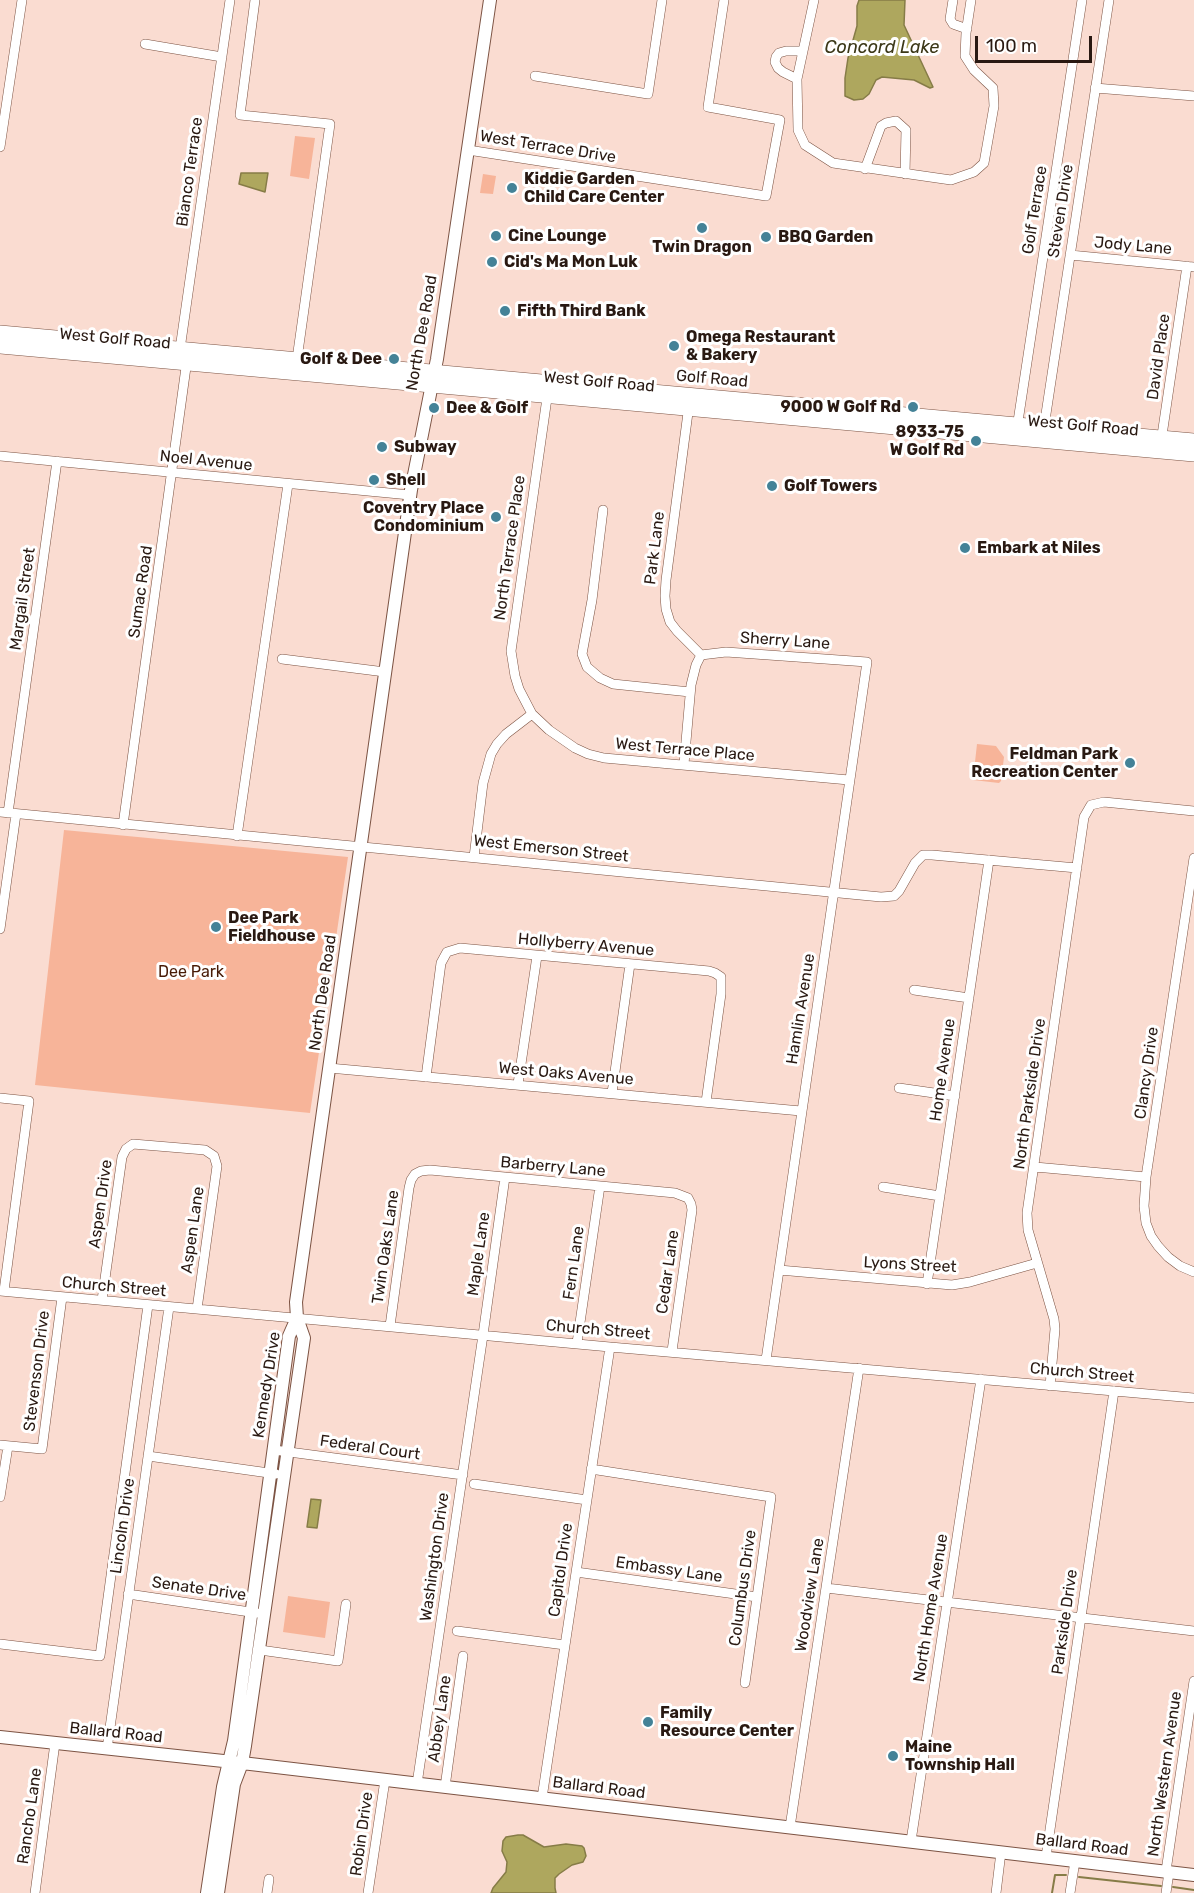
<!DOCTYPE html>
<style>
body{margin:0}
#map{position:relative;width:1194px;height:1893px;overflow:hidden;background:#fadcd1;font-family:Rubik,sans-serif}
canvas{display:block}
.scale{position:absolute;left:975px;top:36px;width:117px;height:27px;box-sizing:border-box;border:3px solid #291912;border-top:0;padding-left:8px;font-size:18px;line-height:21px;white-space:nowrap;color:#291912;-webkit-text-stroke:4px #fff;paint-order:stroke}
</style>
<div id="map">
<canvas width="1194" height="1893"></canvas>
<div class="scale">100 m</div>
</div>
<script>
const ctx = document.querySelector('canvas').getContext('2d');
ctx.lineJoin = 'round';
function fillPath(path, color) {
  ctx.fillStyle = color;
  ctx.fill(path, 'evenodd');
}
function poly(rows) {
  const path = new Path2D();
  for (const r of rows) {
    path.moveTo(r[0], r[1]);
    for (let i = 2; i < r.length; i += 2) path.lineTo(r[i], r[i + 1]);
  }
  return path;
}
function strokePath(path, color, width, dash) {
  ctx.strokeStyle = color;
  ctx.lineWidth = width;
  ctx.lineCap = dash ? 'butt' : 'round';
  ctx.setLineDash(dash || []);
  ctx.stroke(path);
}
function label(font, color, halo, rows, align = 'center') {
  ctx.font = font + ' Rubik,sans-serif';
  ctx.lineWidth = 6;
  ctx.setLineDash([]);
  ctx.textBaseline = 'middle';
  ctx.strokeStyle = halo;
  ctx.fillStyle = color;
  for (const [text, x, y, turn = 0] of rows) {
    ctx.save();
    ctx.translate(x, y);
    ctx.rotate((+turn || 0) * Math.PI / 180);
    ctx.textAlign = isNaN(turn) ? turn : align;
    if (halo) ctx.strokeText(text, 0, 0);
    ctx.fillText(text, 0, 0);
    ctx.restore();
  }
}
const green = poly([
 [295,136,315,138,309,179,290,176],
 [483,174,496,176,493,194,480,193],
 [977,744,996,746,1004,757,1001,781,999,783,973,780],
 [64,830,348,857,310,1113,35,1085],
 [288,1596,330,1602,325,1638,283,1632]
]);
const water = poly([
 [859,0,905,0,904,25,933,87,930,88,914,80,882,77,876,80,869,94,863,99,854,100,845,96,845,78,848,58,857,26,857,6,859,0],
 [241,173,268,173,265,192,239,184,241,173],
 [311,1499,321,1500,317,1528,307,1527,311,1499],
 [518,1835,523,1835,544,1847,566,1844,582,1846,584,1848,586,1856,583,1862,572,1865,559,1874,555,1878,555,1888,556,1893,491,1893,493,1888,506,1872,507,1862,502,1851,503,1841,506,1837,518,1835]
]);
const stream = poly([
 [1079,1877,1161,1886],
 [1173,1887,1194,1890],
 [1052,1893,1055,1875,1066,1875]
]);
const minor = poly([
 [255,0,240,115,330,124,297,359],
 [814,0,797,79,798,130,805,145,833,163,951,180,974,172,984,163,994,106,993,88,974,70,965,56,966,33,971,0],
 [953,0,950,19,953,24,967,29],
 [145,44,222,57],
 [535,76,648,94,662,0],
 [797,79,783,72,778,68,775,62,776,57,779,53,786,51,803,51],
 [1095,88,1194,96],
 [0,147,22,0],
 [468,150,766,196,780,120,708,107,724,0],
 [865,169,881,126,886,123,896,121,906,130,905,174],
 [1070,255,1194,267],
 [180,349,230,0],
 [548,391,511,651,515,676,519,689,532,714,549,730,575,748,588,754,604,758,849,780],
 [689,405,666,580,665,596,666,609,670,622,677,631,701,655],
 [1044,427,1109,0],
 [1017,428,1082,0],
 [1161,442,1187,266],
 [0,456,410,495],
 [603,510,592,600,582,654,587,667,600,678,613,684,690,692],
 [701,655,726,652,867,662,766,1360],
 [282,659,385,672],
 [684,764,691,685,696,665,701,655],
 [0,812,881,897,894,896,899,891,915,863,923,855,932,855,1077,868],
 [8,813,57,461],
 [123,825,187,360],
 [237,836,288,484],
 [474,857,483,783,491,754,497,744,506,734,532,714],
 [1194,858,1146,1177,1144,1206,1146,1223,1151,1236,1158,1246,1168,1257,1180,1266,1194,1272],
 [0,929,16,814],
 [914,990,969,998],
 [329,1068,801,1111],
 [426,1077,441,963,447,952,460,948,709,971,715,973,721,977,721,994,706,1102],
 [518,1084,537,956],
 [899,1088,955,1096],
 [612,1093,630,964],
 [0,1098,29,1101,4,1291],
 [1035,1167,1146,1177],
 [883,1187,940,1196],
 [779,1270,952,1285,970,1282,1037,1263],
 [927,1284,989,860],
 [0,1291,610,1347,1194,1398],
 [102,1300,122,1157,126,1149,133,1144,205,1150,214,1156,217,1166,197,1309],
 [390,1326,409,1188,411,1180,415,1174,421,1171,430,1170,675,1193,688,1198,691,1204,692,1210,672,1351],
 [577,1343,600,1186],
 [1050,1386,1055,1329,1054,1319,1028,1230,1027,1213,1084,817,1091,805,1104,802,1194,811],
 [0,1445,42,1449,62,1297],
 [274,1450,463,1475],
 [148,1456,276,1474],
 [591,1469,771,1497,745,1683],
 [474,1484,587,1500],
 [0,1497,8,1446],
 [576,1572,757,1597],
 [826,1588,1194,1631],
 [128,1594,257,1613],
 [457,1631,565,1645],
 [0,1644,100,1656,148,1305],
 [260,1650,338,1661,346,1604],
 [107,1749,169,1307],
 [417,1784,483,1335,505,1177],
 [445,1787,463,1656],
 [542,1798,610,1347],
 [790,1827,859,1368],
 [911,1841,981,1379],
 [1046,1857,1114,1391],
 [1166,1871,1194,1681],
 [35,1893,55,1743],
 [267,1893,269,1879],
 [368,1893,385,1780],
 [996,1893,1001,1852],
 [1070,1893,1075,1861],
 [1166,1893,1169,1872]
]);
const tertiary = poly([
 [0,1737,242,1763,1194,1875],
 [207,1893,223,1787,234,1741,289,1336,297,1318],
 [218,1893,234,1784,242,1763,245,1746,304,1338,297,1318,296,1302,411,490,437,359,490,0]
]);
const primary = poly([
 [0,333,1194,441],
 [0,346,1194,454]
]);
const markers = [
 [512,188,6,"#448297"],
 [702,228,6,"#448297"],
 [496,236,6,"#448297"],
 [766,237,6,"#448297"],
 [492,262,6,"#448297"],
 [505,311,6,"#448297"],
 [674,346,6,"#448297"],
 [394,359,6,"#448297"],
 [913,407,6,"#448297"],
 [434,408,6,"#448297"],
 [976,441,6,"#448297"],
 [382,447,6,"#448297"],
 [374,480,6,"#448297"],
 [772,486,6,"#448297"],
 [496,517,6,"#448297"],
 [965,548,6,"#448297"],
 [1130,763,6,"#448297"],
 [216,927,6,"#448297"],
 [648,1722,6,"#448297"],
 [893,1756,6,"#448297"]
];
const streetNames = [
 ["West Terrace Drive",548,147,9],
 ["Bianco Terrace",190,172,-82],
 ["Golf Terrace",1035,210,-81],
 ["Steven Drive",1061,211,-81],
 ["Jody Lane",1133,246,5],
 ["North Dee Road",422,333,-80],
 ["West Golf Road",115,339,5],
 ["David Place",1159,357,-82],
 ["Golf Road",712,379,5],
 ["West Golf Road",599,382,5],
 ["West Golf Road",1083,426,5],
 ["Noel Avenue",206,461,6],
 ["North Terrace Place",510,548,-82],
 ["Park Lane",655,548,-83],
 ["Sumac Road",141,592,-82],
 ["Margail Street",23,599,-82],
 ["Sherry Lane",785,641,4],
 ["West Terrace Place",685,750,5],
 ["West Emerson Street",551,849,6],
 ["Hollyberry Avenue",586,945,5],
 ["North Dee Road",323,993,-82],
 ["Hamlin Avenue",801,1009,-81],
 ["Home Avenue",943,1070,-82],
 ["Clancy Drive",1147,1073,-82],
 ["West Oaks Avenue",566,1074,5],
 ["North Parkside Drive",1030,1094,-82],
 ["Barberry Lane",553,1167,5],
 ["Aspen Drive",101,1204,-82],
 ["Aspen Lane",193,1230,-82],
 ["Twin Oaks Lane",386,1247,-82],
 ["Maple Lane",479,1254,-82],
 ["Fern Lane",574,1263,-82],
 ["Lyons Street",910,1265,3],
 ["Cedar Lane",668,1272,-82],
 ["Church Street",114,1287,5],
 ["Church Street",598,1330,5],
 ["Stevenson Drive",37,1371,-83],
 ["Church Street",1082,1373,5],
 ["Kennedy Drive",267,1385,-81],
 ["Federal Court",370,1448,8],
 ["Lincoln Drive",123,1526,-82],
 ["Washington Drive",435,1557,-82],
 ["Capitol Drive",561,1570,-82],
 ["Embassy Lane",669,1570,8],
 ["Columbus Drive",743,1588,-82],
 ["Senate Drive",199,1589,8],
 ["Woodview Lane",810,1595,-81],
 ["North Home Avenue",931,1608,-81],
 ["Parkside Drive",1065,1622,-82],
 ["Abbey Lane",440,1719,-82],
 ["Ballard Road",116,1733,6],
 ["North Western Avenue",1165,1774,-82],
 ["Ballard Road",599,1788,7],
 ["Rancho Lane",30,1816,-82],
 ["Robin Drive",362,1834,-82],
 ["Ballard Road",1082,1845,7]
];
const poiNames = [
 ["Kiddie Garden",524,179],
 ["Child Care Center",524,197],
 ["Cine Lounge",508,236],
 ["BBQ Garden",778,237],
 ["Twin Dragon",702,247,"center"],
 ["Cid's Ma Mon Luk",504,262],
 ["Fifth Third Bank",517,311],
 ["Omega Restaurant",686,337],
 ["& Bakery",686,355],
 ["Golf & Dee",382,359,"right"],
 ["9000 W Golf Rd",901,407,"right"],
 ["Dee & Golf",446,408],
 ["8933-75",964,432,"right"],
 ["W Golf Rd",964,450,"right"],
 ["Subway",394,447],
 ["Shell",386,480],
 ["Golf Towers",784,486],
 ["Coventry Place",484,508,"right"],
 ["Condominium",484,526,"right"],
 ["Embark at Niles",977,548],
 ["Feldman Park",1118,754,"right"],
 ["Recreation Center",1118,772,"right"],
 ["Dee Park",228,918],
 ["Fieldhouse",228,936],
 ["Family",660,1713],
 ["Resource Center",660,1731],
 ["Maine",905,1747],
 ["Township Hall",905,1765]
];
const parkNames = [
 ["Dee Park",191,972]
];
const waterNames = [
 ["Concord Lake",882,48]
];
fillPath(green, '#f7b499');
fillPath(water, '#aea75e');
strokePath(water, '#867c47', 1.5);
strokePath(stream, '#867c47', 2);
strokePath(minor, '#7c5343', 10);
strokePath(tertiary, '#7c5343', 14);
strokePath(primary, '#7c5343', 16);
strokePath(minor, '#fff', 9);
strokePath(tertiary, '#fff', 12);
strokePath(primary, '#fff', 15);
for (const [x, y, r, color] of markers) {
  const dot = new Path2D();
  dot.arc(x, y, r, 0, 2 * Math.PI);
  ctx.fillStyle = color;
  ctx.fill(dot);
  strokePath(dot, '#fff', 2);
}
label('16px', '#291912', '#fff', streetNames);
label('bold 16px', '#291912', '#fff', poiNames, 'left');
label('16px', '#481b06', '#fff', parkNames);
label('italic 18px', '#3b3717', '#fff', waterNames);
</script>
